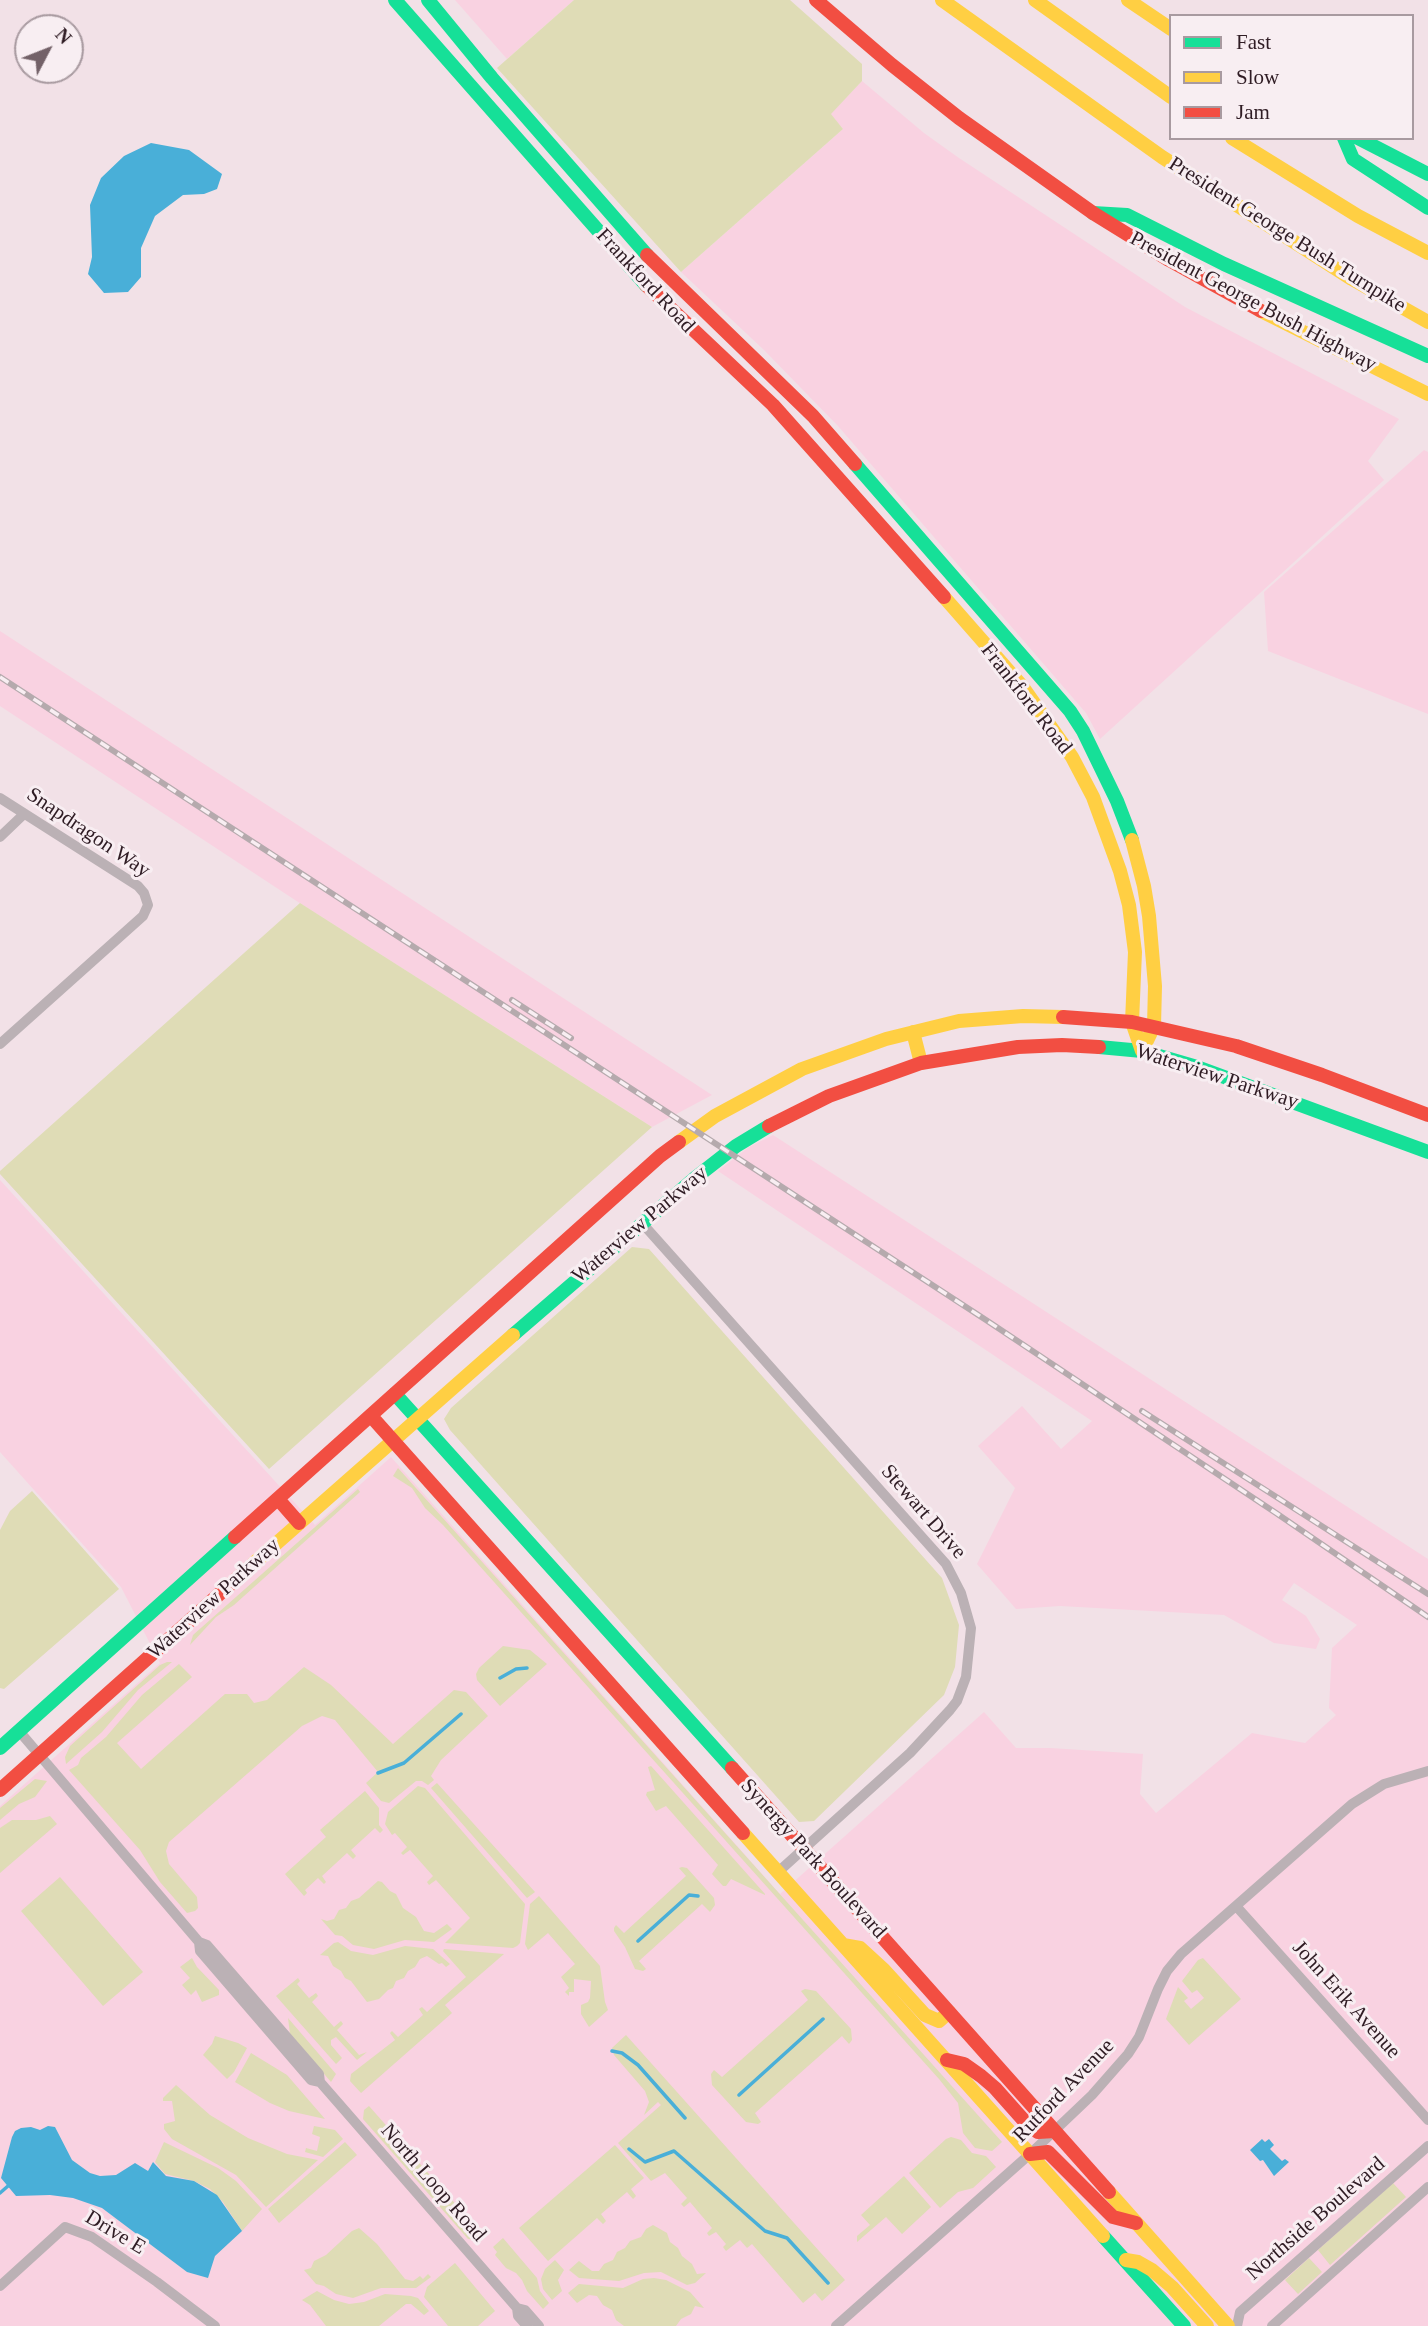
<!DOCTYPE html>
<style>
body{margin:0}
#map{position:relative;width:1428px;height:2326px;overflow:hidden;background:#f2e1e7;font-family:"Times New Roman",serif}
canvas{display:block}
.legend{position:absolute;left:1169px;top:14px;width:245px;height:126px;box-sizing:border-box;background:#f8eef2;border:2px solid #a89aa0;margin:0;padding:9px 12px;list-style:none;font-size:21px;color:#2f1c24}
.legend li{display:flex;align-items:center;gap:14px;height:35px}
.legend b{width:35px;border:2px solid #a89aa0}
.north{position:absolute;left:14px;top:14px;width:70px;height:70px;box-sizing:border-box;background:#f8eef2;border:2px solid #a89aa0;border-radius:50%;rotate:48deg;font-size:19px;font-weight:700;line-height:28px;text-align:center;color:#2f1c24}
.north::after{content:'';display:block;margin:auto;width:24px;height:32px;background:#736168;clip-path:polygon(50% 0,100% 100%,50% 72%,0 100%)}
</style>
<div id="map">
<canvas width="1428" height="2326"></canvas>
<ul class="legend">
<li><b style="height:9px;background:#16e098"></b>Fast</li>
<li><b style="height:9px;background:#ffcf43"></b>Slow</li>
<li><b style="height:9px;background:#f24e42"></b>Jam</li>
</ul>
<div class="north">N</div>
</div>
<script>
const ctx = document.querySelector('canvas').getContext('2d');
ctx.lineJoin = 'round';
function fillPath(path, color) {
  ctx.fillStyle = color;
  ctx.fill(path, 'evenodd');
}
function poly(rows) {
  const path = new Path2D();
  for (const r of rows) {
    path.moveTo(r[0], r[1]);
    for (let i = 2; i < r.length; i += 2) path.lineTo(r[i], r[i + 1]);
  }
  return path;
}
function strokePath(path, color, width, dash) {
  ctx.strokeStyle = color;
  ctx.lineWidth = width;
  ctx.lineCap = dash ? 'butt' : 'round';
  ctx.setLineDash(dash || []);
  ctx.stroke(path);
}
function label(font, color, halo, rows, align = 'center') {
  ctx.font = font + ' "Times New Roman",serif';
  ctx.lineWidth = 6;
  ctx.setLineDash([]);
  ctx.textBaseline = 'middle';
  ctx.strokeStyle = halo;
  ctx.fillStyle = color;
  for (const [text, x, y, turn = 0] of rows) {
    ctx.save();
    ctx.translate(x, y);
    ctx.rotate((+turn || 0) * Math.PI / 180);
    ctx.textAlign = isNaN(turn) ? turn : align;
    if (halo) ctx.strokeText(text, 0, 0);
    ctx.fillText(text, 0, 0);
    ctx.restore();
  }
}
const built = poly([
 [455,0,574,0,507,59],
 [862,81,924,133,959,158,1185,307,1399,419,1368,461,1384,480,1100,739,1086,713,838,426,764,350,681,272,843,129,830,114],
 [1424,450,1428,452,1428,714,1268,651,1264,592],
 [0,631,712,1095,652,1127,295,900,0,706],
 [773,1135,1428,1559,1428,2326,0,2326,0,1806,160,1663,121,1587,0,1452,0,1180,315,1525,391,1457,780,1894,984,1712,1016,1748,1050,1748,1143,1754,1140,1794,1156,1813,1252,1733,1305,1743,1336,1715,1329,1708,1332,1648,1357,1625,1294,1583,1282,1600,1306,1616,1320,1639,1316,1649,1274,1643,1224,1615,1060,1606,1016,1609,977,1564,1015,1488,978,1446,1022,1406,1061,1449,1092,1421,718,1171,749,1147]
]);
const green = poly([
 [574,0,790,0,862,64,862,81,831,114,843,129,681,272,497,68],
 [300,903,652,1127,269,1469,0,1174,0,1171],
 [632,1247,649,1249,942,1578,959,1625,955,1667,944,1695,814,1821,799,1822,450,1430,444,1419,451,1408],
 [398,1468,1002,2142,992,2151,975,2148,963,2133,958,2103,939,2079,443,1525,425,1508,412,1488,393,1476],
 [358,1489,360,1492,234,1605,216,1617,190,1645,193,1635],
 [32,1491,119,1589,4,1689,0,1688,0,1530,10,1511],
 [503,1646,530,1650,547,1664,500,1706,477,1680,476,1674,479,1668],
 [167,1662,172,1662,138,1690,102,1732,66,1764,65,1757,70,1746,160,1665],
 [179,1664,192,1677,117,1743,141,1769,225,1694,247,1694,254,1703,267,1700,304,1667,331,1685,393,1744,454,1690,466,1692,488,1716,441,1760,431,1776,434,1780,428,1785,422,1781,416,1781,389,1803,381,1801,366,1783,378,1772,335,1720,322,1716,302,1726,169,1842,166,1851,169,1864,197,1897,198,1908,195,1911,187,1913,160,1882,140,1850,69,1770,78,1765,81,1758,106,1737,142,1695],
 [651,1766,765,1894,765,1895,731,1879,726,1886,723,1886,712,1874,718,1865,666,1806,656,1811,646,1795,647,1792,655,1790,648,1767],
 [35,1779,47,1781,35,1797,19,1804,0,1820,0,1808],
 [437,1783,535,1892,527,1898,431,1788],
 [418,1786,425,1788,525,1904,520,1943,517,1946,513,1948,445,1943,470,1918,436,1880,429,1885,427,1882,433,1876,410,1850,403,1855,401,1853,407,1847,395,1833,392,1835,385,1824,388,1812],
 [365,1791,379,1808,379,1825,383,1830,380,1833,375,1828,351,1850,356,1856,353,1859,347,1853,322,1876,326,1882,324,1884,318,1878,305,1890,307,1893,304,1896,285,1874,326,1837,320,1830],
 [50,1816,57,1824,0,1873,0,1828,12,1820,36,1820],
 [682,1867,687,1868,714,1898,715,1905,710,1912,702,1904,639,1961,646,1969,643,1971,635,1969,625,1947,614,1931,614,1928,616,1925,624,1933,686,1876,679,1868],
 [60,1877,143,1972,103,2006,21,1911],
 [378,1881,382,1882,390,1891,396,1894,403,1908,416,1917,424,1931,434,1933,447,1924,452,1929,434,1942,405,1940,374,1949,353,1945,342,1936,335,1935,321,1919,327,1921,334,1919,339,1910,346,1908,351,1901,359,1898],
 [539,1896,600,1966,605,2002,608,2010,589,2027,581,2014,581,2005,588,2002,590,1998,591,1981,574,1979,574,1992,569,1992,569,1996,565,1992,569,1988,561,1977,575,1964,548,1933,528,1950,525,1944,530,1904],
 [338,1942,351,1951,373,1955,405,1946,433,1949,450,1964,446,1967,442,1963,439,1964,427,1956,420,1959,415,1967,408,1971,404,1978,396,1981,393,1988,388,1990,379,1999,367,2002,351,1981,345,1978,341,1971,333,1966,328,1956,320,1955,334,1943],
 [444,1949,504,1954,445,2005,452,2013,361,2093,350,2081,351,2074,395,2040,390,2033,392,2031,398,2037,423,2015,419,2009,422,2007,427,2012,466,1977,443,1951],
 [192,1958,197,1967,219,1990,219,1995,202,2002,196,1990,191,1995,182,1985,190,1978,180,1967],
 [1203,1958,1241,1999,1189,2045,1166,2019,1178,1987,1188,1998,1184,2001,1191,2009,1204,1998,1197,1990,1192,1993,1182,1981,1198,1960],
 [298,1978,300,1981,297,1984,309,1998,316,1993,318,1996,312,2002,334,2027,341,2021,343,2024,337,2030,359,2055,367,2052,357,2060,336,2037,331,2040,331,2045,342,2058,336,2064,276,1996],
 [805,1989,816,1991,851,2029,852,2040,849,2044,842,2036,755,2113,761,2122,758,2124,746,2122,712,2085,711,2074,714,2070,722,2077,808,2000,801,1991],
 [288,2018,336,2074,331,2082,290,2034],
 [626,2035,845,2280,822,2301,815,2293,803,2303,752,2244,747,2248,740,2240,726,2251,723,2247,726,2244,716,2232,709,2236,707,2233,712,2228,690,2202,684,2207,681,2204,687,2198,665,2173,651,2181,618,2143,661,2105,658,2102,644,2115,649,2102,645,2091,614,2055,612,2048],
 [215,2036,238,2043,247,2048,234,2072,227,2079,203,2055,212,2044],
 [251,2053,287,2075,325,2119,289,2111,270,2103,235,2082],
 [176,2085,210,2115,248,2138,287,2154,318,2160,266,2207,236,2175,172,2139,164,2129,164,2124,175,2121,172,2101,163,2101,163,2098],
 [369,2106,482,2234,478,2240,468,2239,363,2119,364,2110],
 [314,2126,335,2130,343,2139,323,2157,305,2152,306,2148,317,2151,320,2137,312,2134],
 [951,2137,961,2140,972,2153,986,2156,996,2167,973,2188,958,2192,940,2208,909,2173,946,2139],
 [164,2142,218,2168,236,2181,262,2209,242,2231,223,2202,210,2189,194,2181,165,2174,155,2162],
 [345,2142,357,2155,279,2223,268,2209],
 [615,2145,644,2178,631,2189,636,2196,633,2199,627,2192,601,2214,606,2221,603,2224,597,2218,548,2261,519,2228],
 [904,2176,931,2207,902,2234,886,2217,857,2242,857,2236,870,2225,861,2215],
 [1393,2183,1406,2197,1330,2265,1318,2250],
 [653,2225,667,2233,670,2242,678,2248,682,2256,692,2264,697,2274,706,2273,695,2283,687,2285,661,2272,644,2273,619,2281,579,2278,569,2270,579,2261,592,2271,599,2271,604,2264,613,2260,617,2252,625,2248,630,2241,641,2237,646,2229],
 [359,2228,377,2244,405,2279,413,2281,420,2276,423,2279,428,2274,431,2277,416,2288,381,2288,353,2298,336,2294,324,2286,316,2284,304,2270,311,2268,314,2261,326,2255,352,2231],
 [503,2238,537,2278,540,2291,549,2303,543,2309,527,2291,522,2280,516,2273,506,2268,495,2255,497,2252,493,2247],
 [1309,2258,1322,2272,1298,2294,1285,2280],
 [555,2260,564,2270,558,2280,562,2291,552,2300,543,2289,541,2279,545,2269],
 [455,2263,495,2311,478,2326,448,2326,424,2297,427,2287],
 [654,2278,666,2280,690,2292,704,2308,695,2306,691,2314,681,2319,676,2326,624,2326,616,2320,612,2310,603,2305,597,2296,589,2295,577,2303,568,2293,579,2284,623,2288,643,2279],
 [317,2291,334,2300,349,2304,364,2302,385,2294,411,2296,418,2298,429,2311,424,2315,411,2304,406,2304,379,2326,326,2326,310,2305,302,2300]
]);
const water = poly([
 [151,143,189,150,222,174,217,189,204,194,183,195,155,216,141,248,141,277,128,292,104,293,88,274,92,257,90,205,101,178,124,156],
 [48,2126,55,2127,72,2160,90,2173,100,2176,116,2175,135,2163,148,2171,153,2162,166,2176,194,2181,217,2195,242,2231,215,2256,208,2278,187,2272,102,2208,73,2198,50,2195,16,2196,1,2178,12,2137,15,2131,21,2128,31,2127,40,2130],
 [1262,2139,1265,2142,1269,2139,1274,2145,1270,2149,1282,2161,1285,2159,1289,2162,1274,2176,1263,2160,1260,2161,1250,2150]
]);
const stream = poly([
 [500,1678,516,1669,527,1668],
 [378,1773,404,1763,461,1714],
 [638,1941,689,1895,698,1896],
 [612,2051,622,2053,638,2065,685,2118],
 [739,2095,823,2019],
 [629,2149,645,2162,674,2151,765,2231,787,2238,828,2283],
 [0,2193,8,2186]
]);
const street = poly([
 [0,798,138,886,144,893,148,905,143,916,0,1044],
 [0,837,24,814],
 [642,1223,946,1564,961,1593,971,1628,966,1677,957,1701,950,1710,910,1753,778,1872],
 [19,1731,199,1942,207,1945,319,2074,320,2082,517,2308,518,2316,527,2326],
 [1236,1906,1428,2120],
 [199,1942,200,1951,311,2080,320,2082],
 [0,2286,65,2227,92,2237,157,2282,215,2326],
 [517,2308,525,2310,539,2326],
 [836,2326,1030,2154,1092,2095,1128,2054,1139,2037,1158,1989,1167,1971,1181,1954,1352,1804,1384,1784,1428,1771],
 [1237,2326,1240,2312,1428,2146],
 [1272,2326,1428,2187]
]);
const fast = poly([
 [395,0,646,285],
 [428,0,492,78,647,255],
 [1344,138,1353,159,1428,208],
 [1358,138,1428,174],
 [1093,213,1127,215,1224,264,1428,356],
 [855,464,1070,711,1083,731,1117,801,1132,840],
 [1099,1047,1142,1051,1197,1067,1428,1152],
 [513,1335,695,1178,736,1146,769,1126],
 [395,1394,732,1768],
 [0,1748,235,1537],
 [1103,2236,1184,2326]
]);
const slow = poly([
 [942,0,1162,157,1352,279,1428,322],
 [1035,0,1171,97],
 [1128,0,1171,29],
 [1232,138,1358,216,1428,253],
 [1261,311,1428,394],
 [944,597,1022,686,1072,757,1093,797,1120,871,1129,905,1135,952,1132,1022,1142,1051],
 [1132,840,1144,886,1149,916,1155,986,1154,1026,1142,1051],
 [913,1032,921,1063],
 [679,1142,715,1116,802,1069,886,1039,959,1021,1023,1016,1063,1017],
 [253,1564,513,1335],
 [743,1833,1103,2236],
 [843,1945,860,1948,884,1970,925,2015,939,2021,949,2012],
 [1109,2192,1228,2326],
 [1126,2260,1138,2262,1152,2270,1172,2287,1207,2326]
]);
const jam = poly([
 [816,0,892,65,959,118,1093,213,1169,260,1261,311],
 [647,255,813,416,855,464],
 [646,285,773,405,944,597],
 [1063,1017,1132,1022,1236,1046,1322,1075,1428,1115],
 [769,1126,829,1096,921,1063,1018,1047,1062,1045,1099,1047],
 [371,1416,743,1833],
 [278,1499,299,1523],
 [235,1537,660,1156,679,1142],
 [732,1768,1109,2192],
 [0,1790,253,1564],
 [947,2060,964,2064,981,2076,995,2088,1027,2124,1038,2132,1055,2131],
 [1030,2154,1048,2152,1113,2217,1136,2223]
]);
const rail = poly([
 [0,677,986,1320,1276,1513,1428,1617],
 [512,1000,571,1038],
 [1142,1411,1428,1594]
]);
const streetNames = [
 ["President George Bush Turnpike",1287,235,32],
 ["Frankford Road",645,281,47],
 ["President George Bush Highway",1253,302,28],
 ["Frankford Road",1026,699,52],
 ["Snapdragon Way",88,833,34],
 ["Waterview Parkway",1217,1077,18],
 ["Waterview Parkway",640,1225,-40],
 ["Stewart Drive",923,1512,49],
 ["Waterview Parkway",214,1599,-42],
 ["Synergy Park Boulevard",813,1859,48],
 ["John Erik Avenue",1346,2000,48],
 ["Rutford Avenue",1064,2091,-46],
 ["North Loop Road",433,2183,49],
 ["Northside Boulevard",1316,2219,-41],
 ["Drive E",115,2233,31]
];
fillPath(built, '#f9d2e1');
fillPath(green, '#dfdcb6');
fillPath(water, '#49afd8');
strokePath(stream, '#49afd8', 3.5);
strokePath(street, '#bbb1b5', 10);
strokePath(fast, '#16e098', 14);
strokePath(slow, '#ffcf43', 14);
strokePath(jam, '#f24e42', 14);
strokePath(rail, '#b5aaad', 6);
strokePath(rail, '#f8eef2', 3.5, [10]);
label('21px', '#2f1c24', '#f8eef2', streetNames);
</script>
